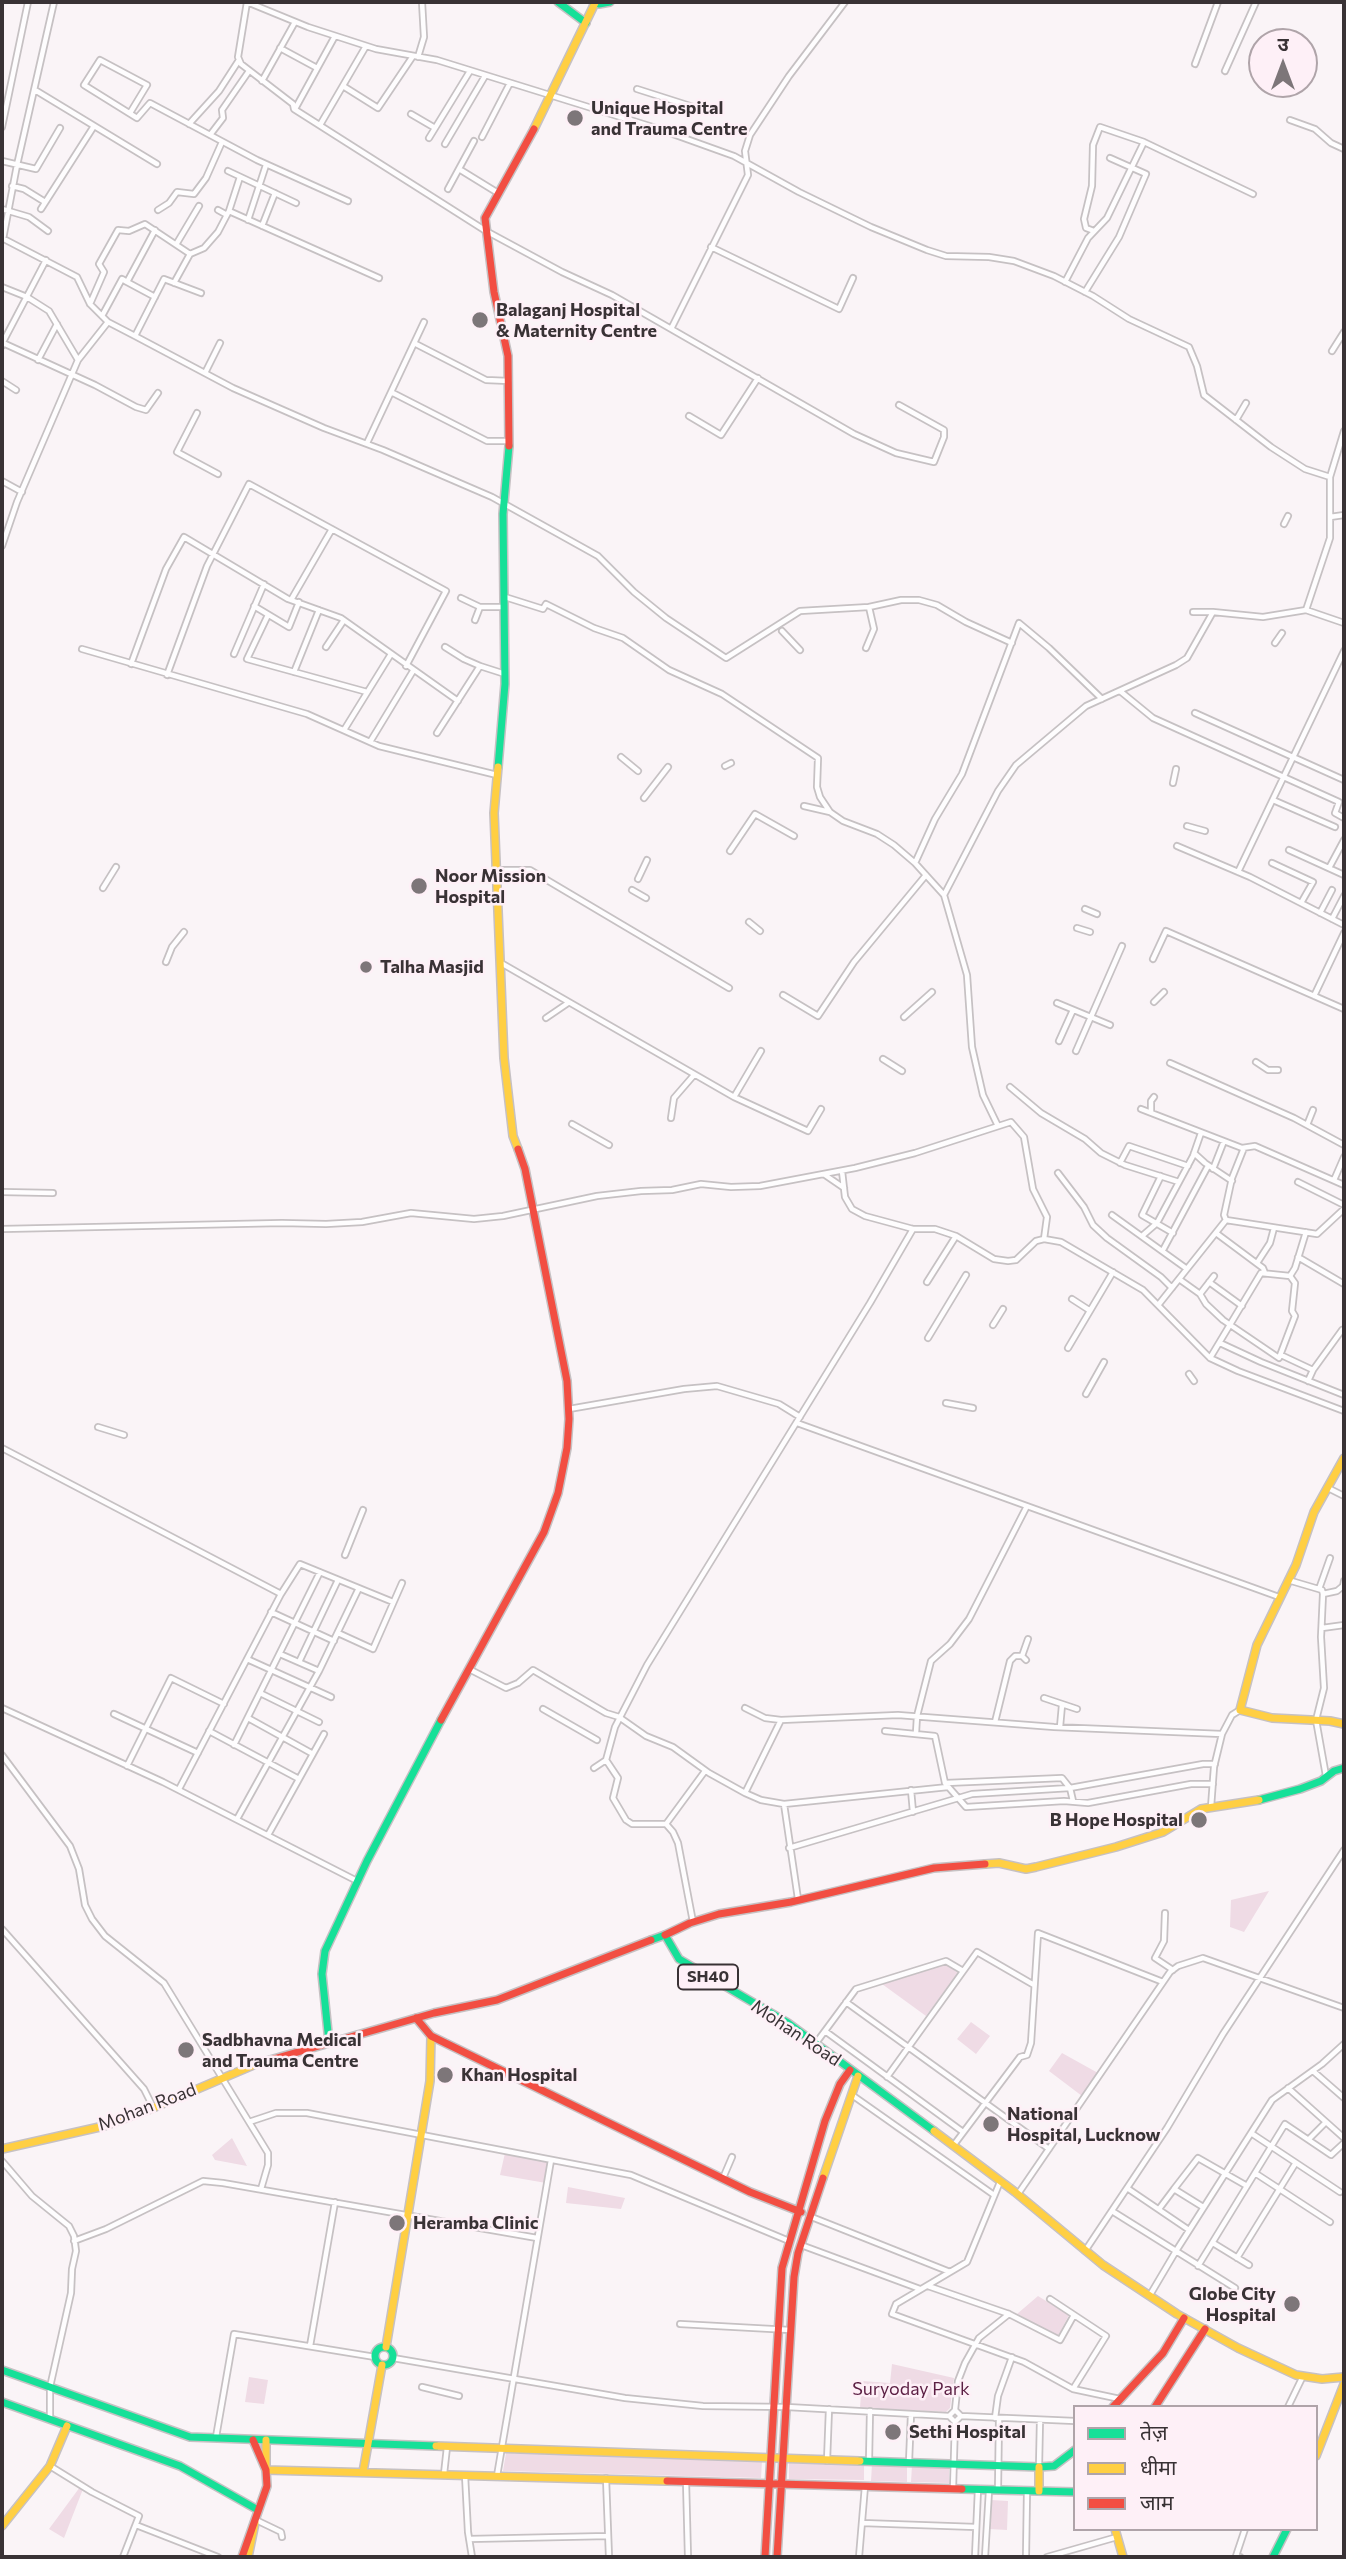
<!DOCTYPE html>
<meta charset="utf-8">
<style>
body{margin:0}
#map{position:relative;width:1346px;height:2559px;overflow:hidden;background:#faf4f7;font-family:Commissioner,"Noto Sans Devanagari",sans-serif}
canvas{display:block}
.frame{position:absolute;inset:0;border:4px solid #393235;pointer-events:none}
.legend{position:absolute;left:1073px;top:2405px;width:245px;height:126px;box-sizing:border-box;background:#fef0f7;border:2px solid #afa4a9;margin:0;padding:9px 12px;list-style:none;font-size:21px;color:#393235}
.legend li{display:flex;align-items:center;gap:14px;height:35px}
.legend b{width:35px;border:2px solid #afa4a9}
.north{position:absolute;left:1248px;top:28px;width:70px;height:70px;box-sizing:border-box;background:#fef0f7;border:2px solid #afa4a9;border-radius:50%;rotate:0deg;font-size:19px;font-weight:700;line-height:28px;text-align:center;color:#393235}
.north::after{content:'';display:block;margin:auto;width:24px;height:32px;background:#7d7679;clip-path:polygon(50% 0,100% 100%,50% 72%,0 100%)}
</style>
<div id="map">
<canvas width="1346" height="2559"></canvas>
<div class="frame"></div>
<ul class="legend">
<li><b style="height:9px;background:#16e098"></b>तेज़</li>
<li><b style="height:9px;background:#ffcf43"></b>धीमा</li>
<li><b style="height:9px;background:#f24e42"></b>जाम</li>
</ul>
<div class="north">उ</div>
</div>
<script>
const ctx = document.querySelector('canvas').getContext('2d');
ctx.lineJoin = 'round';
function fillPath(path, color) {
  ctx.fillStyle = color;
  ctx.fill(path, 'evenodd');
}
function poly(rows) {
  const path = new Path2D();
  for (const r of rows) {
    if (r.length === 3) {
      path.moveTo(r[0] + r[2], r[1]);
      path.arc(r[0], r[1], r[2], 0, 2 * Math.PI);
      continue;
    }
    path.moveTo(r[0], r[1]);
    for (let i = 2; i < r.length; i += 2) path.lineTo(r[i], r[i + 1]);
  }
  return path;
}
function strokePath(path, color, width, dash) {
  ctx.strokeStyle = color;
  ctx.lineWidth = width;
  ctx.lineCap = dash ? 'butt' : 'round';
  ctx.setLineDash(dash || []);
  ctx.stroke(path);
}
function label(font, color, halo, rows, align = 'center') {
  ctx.font = font + ' Commissioner,sans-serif';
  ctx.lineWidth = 5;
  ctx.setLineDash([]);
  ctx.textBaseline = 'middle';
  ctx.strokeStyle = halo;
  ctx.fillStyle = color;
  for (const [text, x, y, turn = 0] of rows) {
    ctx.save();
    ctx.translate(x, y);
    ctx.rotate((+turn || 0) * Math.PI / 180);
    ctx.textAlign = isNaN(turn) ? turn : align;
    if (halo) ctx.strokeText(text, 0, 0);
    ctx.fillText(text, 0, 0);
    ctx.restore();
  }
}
const green = poly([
 [1269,1891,1244,1932,1230,1927,1231,1900],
 [946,1964,958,1973,926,2016,882,1984],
 [971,2022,990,2036,976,2054,957,2039],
 [1062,2053,1098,2073,1082,2096,1049,2071],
 [232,2138,247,2166,215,2160,212,2155],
 [505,2153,550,2161,546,2183,500,2175],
 [568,2187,625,2198,621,2209,566,2203],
 [1038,2296,1069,2315,1058,2336,1017,2314],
 [892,2364,954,2378,950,2408,946,2412,860,2408,862,2381,890,2383],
 [249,2377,268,2380,264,2404,245,2402],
 [506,2453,762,2461,761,2478,503,2471],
 [789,2463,864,2465,864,2480,789,2479],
 [872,2464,907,2465,907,2482,871,2481],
 [912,2465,949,2465,949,2483,911,2482],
 [80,2487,83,2489,64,2538,49,2529],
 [991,2500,1008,2501,1007,2530,989,2529]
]);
const street = poly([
 [247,2,308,27,376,49,437,60,656,128,734,156,799,192,871,227,927,250,946,256,989,257,1014,261,1054,276,1093,296,1129,319,1189,347,1197,366,1204,395,1271,447,1305,469,1330,477],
 [247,2,238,57,241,64,293,104,294,109,486,231,562,272,612,295,854,434,896,453,934,462,944,437,944,430,899,405],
 [280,48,317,68],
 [418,57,424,37,422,2],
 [1195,64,1218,2],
 [1225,71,1256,2],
 [262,81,295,22],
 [343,86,378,108,413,56],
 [637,89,706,111],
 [35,90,157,164],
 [295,109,335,36],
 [130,113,147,85,100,60,84,85,137,118,150,103,257,160,348,201],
 [411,114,435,128],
 [1290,120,1315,129,1331,143,1344,149],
 [189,124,219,91,239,60],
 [320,125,366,46],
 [2,127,28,2],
 [210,135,223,118,222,110,249,71],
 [482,137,510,83],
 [429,138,470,71],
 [445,144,485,76],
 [2,161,36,169,60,128],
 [459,169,498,193],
 [228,171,296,203],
 [12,186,24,189,45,202],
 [448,189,474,141],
 [2,209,29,217,48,231],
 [41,209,94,126],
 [158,210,169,203,177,192,194,194,206,178,222,142],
 [218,210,227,215],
 [229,211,379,278],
 [248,220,266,165],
 [262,226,275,193],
 [1094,231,1086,228,1084,219,1092,186,1093,145,1100,127,1144,142,1253,194],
 [2,238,77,277,90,304,108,322,135,336,233,388,324,428,383,450,492,497,598,556,634,592,666,618,726,658,800,611,869,607,901,600,919,600,937,605,966,622,1012,643],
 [3,239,17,165,54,2],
 [177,243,199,206],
 [711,247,839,309,853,278],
 [127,282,155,297],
 [1065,282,1088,238,1107,218,1144,142],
 [174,283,190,254,204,248,218,232,229,211,240,177],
 [2,287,27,297,49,311,78,360],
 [1085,292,1119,237,1146,174,1110,158],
 [90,304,104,272,99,264,118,230,129,231,145,224,190,254],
 [102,316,122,279,127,282,155,230],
 [671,329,748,175,745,151,750,135,789,76,845,2],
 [135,336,164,279,201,293],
 [3,342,46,260],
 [414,343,486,380,509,381],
 [2,346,3,343,95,385,136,407,146,410,158,393],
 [1332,351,1344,332],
 [38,360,57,324],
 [205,373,220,343],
 [2,381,16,390],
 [391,392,487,441,509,441],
 [197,413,177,452,218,474],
 [689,416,721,435,758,378],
 [1236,420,1246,403],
 [367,443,424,322],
 [2,481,22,492],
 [1330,517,1344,515],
 [1284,524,1288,516],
 [2,546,17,502,78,360,108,322],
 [505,597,543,609,546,604,594,628,623,638,669,670,722,694,818,758,817,787,820,797,830,812,843,821,877,834,894,845,915,863,944,895],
 [461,598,480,607,503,607],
 [291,600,332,529],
 [254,606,289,627,299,602],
 [1306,610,1330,538,1330,477,1344,431],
 [1193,612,1213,612],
 [268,615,247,659,367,692],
 [475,620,480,607],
 [782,631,800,650],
 [1275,643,1282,633],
 [326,647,344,620],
 [445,647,464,659,480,666],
 [866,648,874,629,869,607],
 [82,649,307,714,379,746,497,775],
 [234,654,264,584],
 [131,664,166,569,184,537,288,599,341,618,458,701],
 [294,672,319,610],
 [167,675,207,566,249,484,446,591,406,666],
 [1120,691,1153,718,1339,802,1335,813,1344,818],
 [1195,713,1344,780],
 [344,730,391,654],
 [437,733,480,666,505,674],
 [370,742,413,671],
 [621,757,638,771],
 [725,766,731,763],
 [1173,783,1176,769],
 [644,798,668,767],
 [1273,800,1335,827],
 [804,806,830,812],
 [1187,826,1205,831],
 [1177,846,1250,877,1344,925],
 [1289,850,1344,875],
 [730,851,755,814,794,836],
 [915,863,935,819,962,774,1019,623,1049,648,1102,699],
 [1272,863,1313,882,1301,903],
 [1329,868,1344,840],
 [497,870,530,870,729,988],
 [1238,872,1344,651],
 [638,879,647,860],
 [103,888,116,867],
 [632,890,646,898],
 [1085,909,1097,914],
 [1320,913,1332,890],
 [1332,919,1344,896],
 [749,922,760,931],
 [1077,928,1090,932],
 [1153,959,1166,931,1344,1009],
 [166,962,172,947,184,932],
 [501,963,734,1097,808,1131,821,1109],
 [783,995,818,1016,854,962,926,875],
 [1314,996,1344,933],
 [1154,1002,1164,992],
 [1057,1003,1110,1025],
 [904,1017,932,992],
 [546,1018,568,1003],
 [1059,1041,1073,1010],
 [1076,1051,1122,946],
 [883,1059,902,1071],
 [1256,1062,1268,1070,1278,1070],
 [1170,1063,1294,1118,1344,1145],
 [1010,1087,1041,1113,1085,1139,1101,1153,1125,1165,1179,1182],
 [734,1097,761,1051],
 [1141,1109,1242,1148,1255,1146,1344,1185],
 [1151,1112,1151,1101,1154,1097],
 [671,1118,674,1098,694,1075],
 [572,1124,609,1145],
 [1307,1125,1313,1110],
 [998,1126,983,1095,977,1069,972,1047,967,975,944,895,998,791,1016,765,1086,706,1176,665,1187,658,1213,612,1263,617,1306,610,1344,623],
 [1194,1153,1205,1163,1232,1181],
 [1120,1163,1129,1146,1188,1166],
 [1213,1169,1224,1141],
 [842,1171,845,1197,852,1209,865,1216,913,1229,935,1229,956,1236,994,1259,1008,1261,1016,1260,1036,1241,1044,1239,1061,1242,1143,1290,1210,1358,1238,1371,1344,1411],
 [1058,1173,1084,1207,1093,1225,1107,1238,1161,1277,1172,1288],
 [825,1175,844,1188],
 [1161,1176,1142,1215,1173,1233],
 [1334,1180,1344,1157],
 [1298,1182,1344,1205],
 [2,1192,53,1193],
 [1112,1215,1187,1269],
 [1226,1220,1224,1215,1232,1178,1244,1148],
 [2,1229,282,1223,326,1224,362,1222,411,1213,474,1219,503,1216,597,1196,641,1191,672,1190,701,1184,731,1187,760,1186,855,1168,915,1153,1011,1122,1024,1137,1033,1189,1047,1217,1044,1239],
 [1216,1233,1263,1268,1265,1273],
 [1142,1236,1157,1223,1193,1156,1201,1133],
 [1163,1250,1208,1166],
 [1298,1257,1344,1284],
 [1257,1263,1270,1243,1274,1228],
 [1290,1276,1295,1268,1306,1232],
 [1179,1279,1200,1294,1206,1304,1223,1320,1279,1358,1295,1316,1292,1311,1295,1283,1290,1276],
 [927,1282,956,1236],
 [1209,1282,1242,1306],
 [1200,1294,1214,1276],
 [1072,1299,1089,1310],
 [1159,1304,1226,1220,1317,1234,1344,1209],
 [993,1325,1003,1309],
 [928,1338,966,1275],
 [1220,1343,1261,1362,1344,1395],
 [1068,1348,1113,1272],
 [1281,1355,1313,1370],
 [1210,1358,1261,1273,1290,1276],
 [1189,1374,1194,1381],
 [1308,1381,1313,1370,1342,1330],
 [1086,1394,1104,1362],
 [946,1403,973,1408],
 [569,1409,684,1389,717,1386,779,1404,800,1417],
 [797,1423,1279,1597],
 [98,1427,124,1435],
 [2,1448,281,1594],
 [1328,1488,1344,1496],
 [345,1555,363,1510],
 [1288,1580,1322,1590,1323,1594,1321,1637,1324,1688,1316,1720,1326,1776],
 [1319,1589,1330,1558],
 [1323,1594,1337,1591,1343,1586,1344,1581],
 [271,1612,334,1641],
 [1322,1628,1344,1625],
 [338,1633,373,1649,402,1583],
 [280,1654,319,1671],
 [247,1659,331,1697],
 [1026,1660,1022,1656,1028,1639],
 [299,1662,338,1580],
 [469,1669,506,1688,518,1683,533,1670,606,1713,619,1717,646,1736,673,1747,709,1773,745,1793,781,1720,898,1715,1054,1727,1222,1734],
 [260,1693,319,1722],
 [1044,1698,1077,1709],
 [2,1708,163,1782,357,1881],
 [745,1708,765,1718,781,1720],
 [543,1709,597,1740],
 [114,1714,198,1753],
 [248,1718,313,1754],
 [995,1722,1010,1661,1015,1656,1022,1656],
 [1060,1727,1062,1705],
 [209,1731,299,1779],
 [885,1731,935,1736,945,1783,966,1807,1064,1801,1088,1803,1191,1784,1213,1784],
 [916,1733,917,1716,931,1661,950,1644,969,1619,1027,1506],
 [234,1745,320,1572],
 [2,1755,70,1846,79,1869,85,1905,92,1919,105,1936,164,1983,268,2153,268,2165,261,2189],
 [127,1766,171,1678,224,1704],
 [594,1768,606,1760],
 [946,1783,1062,1778,1070,1788,1073,1801],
 [179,1789,281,1594,300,1564,393,1602],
 [911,1790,913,1812],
 [745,1793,761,1800,784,1804,948,1787],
 [784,1804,798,1899],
 [1211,1807,1214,1767,1222,1734,1232,1715,1240,1710],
 [237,1819,319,1671,359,1588],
 [666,1824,705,1771],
 [268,1835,324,1734],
 [789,1848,972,1794,1070,1788,1203,1764,1215,1764],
 [1165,1913,1164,1941,1155,1958,1173,1970],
 [693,1922,678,1843,673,1832,666,1824,632,1824,626,1820,613,1798,618,1778,606,1760,615,1727,647,1665,870,1303,913,1229],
 [2,1929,144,2089,153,2107],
 [846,2002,1049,2149],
 [825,2031,963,2132],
 [816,2043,856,1989,946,1961,963,1971],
 [1313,2071,1344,2098],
 [887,2077,977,1952,1034,1985],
 [1288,2088,1344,2138],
 [852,2095,994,2195],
 [249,2122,276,2113,307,2113,631,2175,789,2241],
 [1251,2133,1340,2192],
 [1309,2139,1326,2122],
 [953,2146,1020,2057,1027,2055,1031,2043,1038,1933,1163,1982],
 [2,2161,32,2196,69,2226,74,2236,76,2251,72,2269,71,2293,50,2387,50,2418],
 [1255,2173,1330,2222],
 [723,2178,732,2157],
 [1000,2182,967,2262,896,2304,892,2314,1024,2362,1073,2389,1120,2399],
 [1127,2188,1189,2230],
 [1018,2194,1170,1972,1178,1966,1203,1958,1344,2008],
 [1203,2207,1174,2189,1198,2158,1247,2186],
 [1159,2209,1174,2189],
 [1112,2211,1235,2288],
 [809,2216,950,2272],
 [74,2241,106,2229,203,2181,223,2183,537,2238],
 [1213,2243,1249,2265],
 [801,2245,920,2289],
 [1085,2251,1167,2128,1223,2034,1344,1850],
 [1237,2258,1295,2164],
 [1198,2266,1285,2124,1331,2155,1344,2143],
 [928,2286,1009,2314,1060,2340,1074,2315],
 [1150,2295,1176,2251,1272,2100,1322,2064,1344,2044],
 [1050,2299,1106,2336,1073,2389],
 [680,2324,790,2330],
 [310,2346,335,2202],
 [393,2358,625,2398,703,2406,787,2407,949,2416],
 [422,2387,459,2396],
 [1288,2407,1303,2376],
 [955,2410,958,2381,965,2363,979,2338,1009,2314],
 [961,2416,955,2422,949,2416,955,2410,961,2416,1075,2421],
 [995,2418,998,2396,1012,2357],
 [216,2437,234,2334,375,2357],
 [827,2461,829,2409],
 [869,2461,870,2411],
 [909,2462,911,2414],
 [50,2466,92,2492,139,2516,123,2557],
 [1039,2467,1040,2420],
 [444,2474,447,2447],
 [465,2475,468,2532,472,2557],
 [497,2476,551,2160],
 [606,2478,609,2557],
 [686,2481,688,2557],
 [953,2489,955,2422],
 [998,2490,999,2418],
 [256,2520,281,2532,282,2537],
 [862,2523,976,2527],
 [136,2525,218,2557],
 [469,2539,608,2536],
 [859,2557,865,2486],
 [975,2557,978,2489],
 [985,2557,989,2491],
 [1026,2557,1027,2491],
 [1047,2557,1117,2537],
 [1240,2557,1236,2556,1245,2529]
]);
const fast = poly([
 [558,2,586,23],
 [593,2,599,4,610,2],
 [498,767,505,684,503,514,509,446],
 [1259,1800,1300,1789,1321,1781,1334,1771,1344,1768],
 [651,1940,665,1935,679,1959,788,2023,934,2131],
 [329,2042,322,1974,325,1951,367,1861,441,1720],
 [384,2356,9],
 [2,2370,190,2437,436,2446],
 [2,2402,180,2466,258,2510],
 [860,2461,1039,2467,1054,2466,1075,2450],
 [962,2489,1075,2492],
 [1273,2557,1287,2529]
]);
const slow = poly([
 [534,129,595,3],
 [498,767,494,813,504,1058,513,1136,518,1149],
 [1344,1458,1314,1512,1296,1565,1257,1645,1240,1710,1272,1718,1330,1721,1344,1724],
 [985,1864,999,1863,1026,1869,1036,1867,1116,1847,1163,1832,1201,1809,1259,1800],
 [934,2131,1015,2192,1103,2265,1177,2314,1238,2348,1296,2375,1322,2379,1344,2377],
 [2,2149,104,2126,153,2108,256,2064],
 [823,2178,858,2076],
 [386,2347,430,2081,431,2036],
 [266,2440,266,2470,667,2481],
 [436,2446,860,2461],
 [1316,2456,1344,2384],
 [1039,2467,1039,2491],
 [363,2472,382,2365],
 [2,2526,50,2466,67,2426],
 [1115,2529,1123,2557],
 [248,2557,255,2523]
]);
const jam = poly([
 [509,446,508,356,494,292,485,218,534,129],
 [441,1720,544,1532,558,1493,567,1448,569,1419,567,1381,525,1169,518,1149],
 [665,1935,690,1923,719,1914,791,1902,934,1868,985,1864],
 [416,2018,431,2036,750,2192,801,2212],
 [256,2064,434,2013,497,2000,651,1940],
 [1113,2407,1163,2353,1184,2318],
 [1155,2407,1205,2329],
 [667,2481,962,2489],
 [242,2557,267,2486,266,2470,253,2440],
 [765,2557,782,2268,825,2121,840,2084,850,2070],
 [777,2557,794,2277,798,2253,823,2178]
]);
const markers = [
 [575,118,9,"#7d7679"],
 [480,320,9,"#7d7679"],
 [419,886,9,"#7d7679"],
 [366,967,7,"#7d7679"],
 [1199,1820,9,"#7d7679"],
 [186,2050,9,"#7d7679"],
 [445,2075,9,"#7d7679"],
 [991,2124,9,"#7d7679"],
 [397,2223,9,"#7d7679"],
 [1292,2304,9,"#7d7679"],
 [893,2432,9,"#7d7679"]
];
const shields = [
 [708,1977,60]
];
const shieldNames = [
 ["SH40",708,1977]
];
const poiNames = [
 ["Unique Hospital",591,108],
 ["and Trauma Centre",591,129],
 ["Balaganj Hospital",496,310],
 ["& Maternity Centre",496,331],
 ["Noor Mission",435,876],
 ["Hospital",435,897],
 ["Talha Masjid",380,967],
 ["B Hope Hospital",1183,1820,"right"],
 ["Sadbhavna Medical",202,2040],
 ["and Trauma Centre",202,2061],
 ["Khan Hospital",461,2075],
 ["National",1007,2114],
 ["Hospital, Lucknow",1007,2135],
 ["Heramba Clinic",413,2223],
 ["Globe City",1276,2294,"right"],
 ["Hospital",1276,2315,"right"],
 ["Sethi Hospital",909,2432]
];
const streetNames = [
 ["Mohan Road",796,2033,34],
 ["Mohan Road",147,2107,-21]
];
const parkNames = [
 ["Suryoday Park",911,2389]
];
fillPath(green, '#efdbe5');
strokePath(street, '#c6c1c3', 8);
strokePath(fast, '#c6c1c3', 10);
strokePath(slow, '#c6c1c3', 10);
strokePath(jam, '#c6c1c3', 10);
strokePath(street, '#fefdfe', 4.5);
strokePath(fast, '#16e098', 7);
strokePath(slow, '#ffcf43', 7);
strokePath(jam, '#f24e42', 7);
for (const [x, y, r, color] of markers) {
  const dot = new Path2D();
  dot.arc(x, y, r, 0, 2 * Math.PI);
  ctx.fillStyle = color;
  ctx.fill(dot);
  strokePath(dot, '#fef0f7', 2.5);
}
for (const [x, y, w] of shields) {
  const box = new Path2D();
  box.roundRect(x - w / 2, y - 12.5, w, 25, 5);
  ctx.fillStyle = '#fef0f7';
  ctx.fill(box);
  strokePath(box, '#393235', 2);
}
label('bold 16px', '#393235', null, shieldNames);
label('bold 18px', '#393235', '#fef0f7', poiNames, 'left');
label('18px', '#393235', '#fef0f7', streetNames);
label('18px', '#5b1f43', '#fef0f7', parkNames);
</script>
